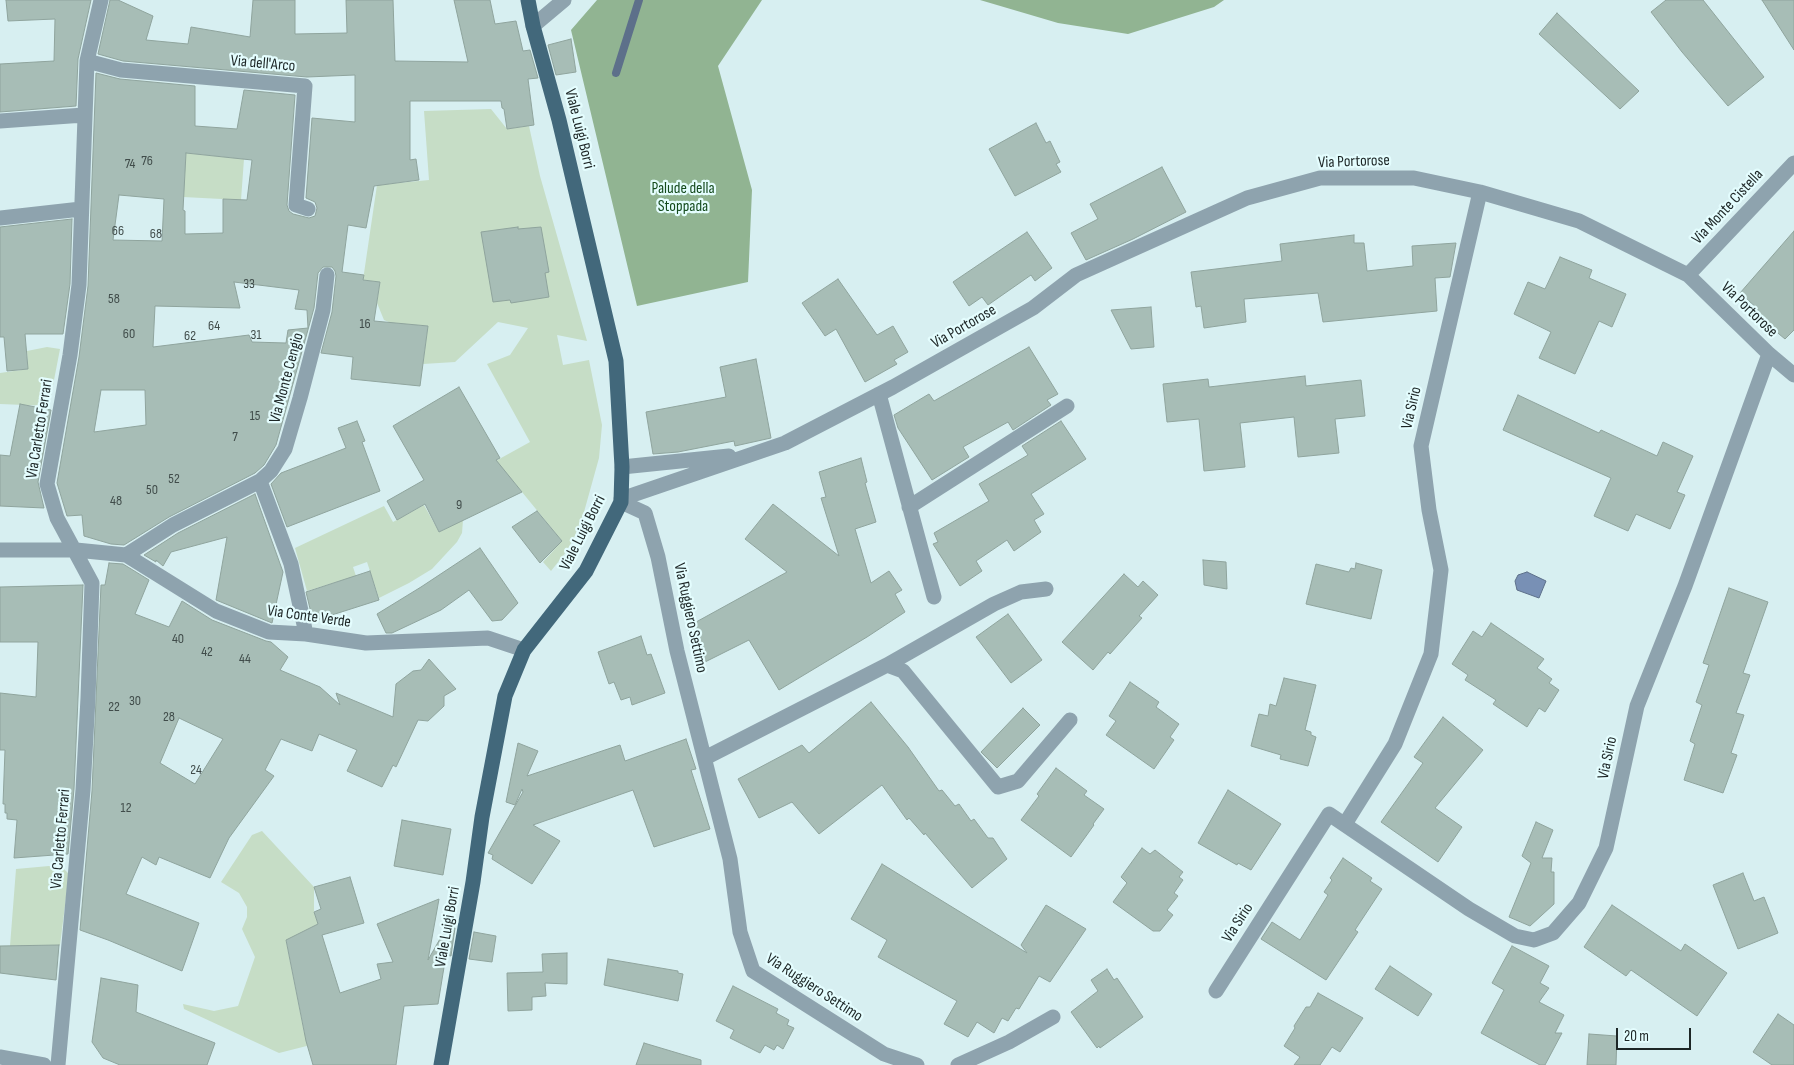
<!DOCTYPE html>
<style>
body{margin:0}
#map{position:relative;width:1794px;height:1065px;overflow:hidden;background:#d7eff1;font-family:"Sofia Sans Condensed",sans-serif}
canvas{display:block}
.scale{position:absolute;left:1616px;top:1028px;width:75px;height:22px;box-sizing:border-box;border:2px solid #1d2626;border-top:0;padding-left:6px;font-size:15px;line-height:18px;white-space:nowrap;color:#1d2626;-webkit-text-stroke:4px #e4fdfe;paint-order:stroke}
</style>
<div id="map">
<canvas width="1794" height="1065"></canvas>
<div class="scale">20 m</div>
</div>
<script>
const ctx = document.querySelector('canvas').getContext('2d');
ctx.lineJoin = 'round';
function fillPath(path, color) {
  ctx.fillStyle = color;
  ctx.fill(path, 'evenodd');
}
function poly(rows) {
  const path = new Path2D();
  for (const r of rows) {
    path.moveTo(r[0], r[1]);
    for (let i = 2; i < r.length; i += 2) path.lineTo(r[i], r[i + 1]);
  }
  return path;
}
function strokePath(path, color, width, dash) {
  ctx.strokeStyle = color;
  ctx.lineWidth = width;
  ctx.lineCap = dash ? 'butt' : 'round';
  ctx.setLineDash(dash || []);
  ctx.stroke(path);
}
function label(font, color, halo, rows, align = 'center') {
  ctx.font = font + ' "Sofia Sans Condensed",sans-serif';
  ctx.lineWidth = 4.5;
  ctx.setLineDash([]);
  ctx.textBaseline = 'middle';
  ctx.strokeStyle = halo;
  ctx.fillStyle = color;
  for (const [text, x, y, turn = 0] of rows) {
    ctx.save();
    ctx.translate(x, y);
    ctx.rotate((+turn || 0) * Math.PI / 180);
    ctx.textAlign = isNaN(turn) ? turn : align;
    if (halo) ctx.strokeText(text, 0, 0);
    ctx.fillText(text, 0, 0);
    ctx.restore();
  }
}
const green = poly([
 [491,109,507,129,529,126,540,176,587,341,557,335,563,365,589,360,602,425,599,458,584,512,574,538,566,552,551,571,543,562,562,541,513,481,483,468,530,442,487,364,510,355,528,328,498,322,455,362,423,364,428,326,391,323,384,320,377,303,380,282,363,280,377,185,429,180,424,111],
 [186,153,244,159,241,200,183,197],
 [47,347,60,349,49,406,0,404,0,373,28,369,27,351],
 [424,505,439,532,463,520,462,533,457,542,432,569,409,583,379,598,367,562,353,567,356,576,307,591,295,548,384,506,393,522],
 [262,831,314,887,314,912,318,924,286,941,304,1032,354,1034,279,1053,184,1009,183,1004,214,1011,238,1006,255,957,242,929,247,917,247,907,239,893,221,882,252,835],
 [60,865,69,874,60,945,10,946,16,869]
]);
const forest = poly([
 [597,0,762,0,718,66,752,190,748,282,637,306,571,30],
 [980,0,1224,0,1214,7,1128,34,1058,23]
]);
const water = poly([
 [1527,572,1546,581,1539,598,1517,590,1515,581,1518,575,1527,572]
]);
const stream = poly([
 [616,73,639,0]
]);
const building = poly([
 [6,0,91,0,78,59,76,106,0,112,0,64,54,61,55,19,8,21,6,0],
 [110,0,118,0,153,16,146,40,188,44,191,27,250,37,253,0,295,0,295,34,347,33,346,0,393,0,395,61,468,62,454,0,490,0,495,24,516,21,523,51,530,50,538,78,528,79,534,125,507,129,504,109,502,108,501,101,410,101,410,160,416,159,419,180,374,186,366,228,348,225,342,272,364,275,363,280,380,282,374,321,428,326,420,386,351,379,353,357,321,353,332,312,336,276,335,271,332,267,323,267,318,273,314,308,276,445,264,465,255,473,169,517,124,545,111,544,84,536,82,515,67,516,57,483,79,357,88,286,96,73,120,79,195,86,195,126,237,129,244,90,295,95,287,205,289,211,293,214,309,218,315,216,317,208,315,202,306,198,312,118,355,122,355,75,307,77,123,61,98,54,110,0],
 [186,153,252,160,247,200,223,199,223,233,185,234,185,211,183,210,186,153],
 [119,195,164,199,162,241,113,240,119,195],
 [234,282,299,290,295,309,307,310,308,328,288,330,286,343,252,342,249,335,153,347,155,306,240,308,234,282],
 [101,390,145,390,146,425,94,432,101,390],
 [1666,0,1703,0,1764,77,1728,106,1682,52,1651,12,1666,0],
 [1762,0,1794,0,1794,50,1762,0],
 [1557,13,1639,91,1620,109,1539,34,1557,13],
 [571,39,576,72,556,75,548,45,571,39],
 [1036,123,1046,143,1050,141,1060,162,1056,164,1061,172,1015,196,989,149,1036,123],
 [1162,167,1186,212,1133,239,1086,260,1071,233,1098,219,1090,204,1162,167],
 [72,219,70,284,63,334,25,334,28,369,7,371,4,337,0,337,0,227,72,219],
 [518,227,518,229,541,227,549,272,545,273,549,297,511,303,510,300,493,302,481,232,518,227],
 [1794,231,1794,330,1785,339,1755,314,1758,309,1740,293,1794,231],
 [1027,232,1052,268,1035,281,1031,275,988,305,982,297,969,306,953,282,1027,232],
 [1354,235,1354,243,1364,243,1367,271,1413,266,1412,246,1456,243,1450,277,1435,278,1437,311,1323,322,1318,293,1244,299,1246,322,1204,328,1201,306,1196,307,1191,272,1282,261,1280,244,1354,235],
 [1560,257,1592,270,1589,278,1626,294,1612,327,1599,321,1575,374,1539,358,1551,332,1514,314,1528,282,1545,289,1560,257],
 [838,279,877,335,893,326,908,352,894,360,897,364,865,382,836,329,825,336,802,303,838,279],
 [1151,307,1154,347,1131,349,1111,310,1151,307],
 [1029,347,1058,394,1047,400,1051,405,1013,430,1008,422,963,447,969,457,932,480,898,428,894,415,929,394,934,401,1029,347],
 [756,359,771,438,735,446,734,441,678,452,653,454,646,412,726,397,720,367,756,359],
 [1305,376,1306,386,1361,380,1365,416,1335,419,1339,453,1298,457,1294,417,1240,423,1245,467,1204,471,1199,419,1167,422,1163,384,1208,379,1209,387,1305,376],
 [459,387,500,458,496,460,522,492,439,532,425,504,397,520,387,501,424,480,393,426,459,387],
 [1518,395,1599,433,1601,430,1657,456,1663,442,1693,456,1677,492,1685,495,1670,529,1636,514,1628,531,1594,516,1611,478,1503,430,1518,395],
 [20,404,51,410,38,482,44,508,0,506,0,455,10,456,20,404],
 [357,421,365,441,362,442,380,491,287,527,271,484,281,473,346,448,338,428,357,421],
 [1061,421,1086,459,1031,494,1044,514,1034,520,1041,532,1014,551,1007,540,976,561,982,571,960,586,933,544,938,542,934,533,989,501,979,484,1028,455,1022,446,1061,421],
 [861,458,867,482,865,483,876,522,855,529,871,583,889,571,902,590,895,594,905,612,867,637,779,690,749,640,705,662,687,627,787,572,745,539,773,504,839,556,821,498,826,497,819,472,861,458],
 [255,494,283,572,272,623,216,600,227,537,171,552,163,566,156,560,156,562,144,555,178,533,255,494],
 [537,511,562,541,540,563,512,527,537,511],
 [480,548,518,603,502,620,492,621,469,590,441,610,392,633,386,633,377,614,421,587,480,548],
 [1203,560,1226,562,1227,589,1204,585,1203,560],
 [109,563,123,564,149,580,135,614,169,627,182,601,212,620,266,641,271,642,288,657,280,670,320,687,340,705,336,693,393,717,396,684,413,671,421,670,429,659,456,689,444,696,444,706,428,721,418,720,396,767,393,765,382,787,347,771,357,750,319,734,312,751,281,739,265,770,274,776,229,838,210,878,159,857,156,865,142,857,126,894,199,923,182,971,108,940,80,930,92,791,101,585,105,585,109,563],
 [179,718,223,739,195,784,160,763,179,718],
 [1356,563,1382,570,1371,619,1306,604,1316,564,1349,572,1351,568,1355,569,1356,563],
 [370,571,379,600,313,621,306,592,370,571],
 [1124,574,1138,587,1143,581,1158,595,1139,616,1142,618,1110,654,1108,652,1093,670,1062,642,1124,574],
 [83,585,74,789,68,854,14,858,17,820,7,819,7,813,5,813,5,804,3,804,5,750,0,750,0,693,36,697,38,642,0,642,0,587,83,585],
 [1729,588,1768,602,1743,673,1750,675,1736,713,1744,715,1731,753,1737,755,1723,793,1684,780,1695,744,1690,741,1702,705,1696,702,1709,665,1703,663,1729,588],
 [1008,614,1042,660,1011,683,976,637,1008,614],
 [1491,623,1544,659,1537,668,1552,679,1549,683,1559,690,1545,712,1539,708,1527,727,1493,704,1496,700,1465,680,1468,675,1452,664,1473,631,1482,637,1491,623],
 [641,636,647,655,651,654,665,693,632,705,630,697,621,700,614,682,609,684,598,652,641,636],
 [1284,678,1316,685,1305,730,1311,732,1311,735,1316,737,1308,766,1280,759,1281,755,1251,746,1259,714,1268,716,1270,704,1276,706,1284,678],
 [1130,682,1159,702,1156,707,1179,724,1170,737,1174,740,1154,769,1106,735,1116,721,1109,716,1130,682],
 [871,702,908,747,939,791,942,790,955,806,959,804,971,821,974,819,988,838,993,838,1007,859,972,888,925,833,924,835,909,818,907,820,882,785,819,834,792,802,759,818,738,779,802,745,809,753,871,702],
 [1023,708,1040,725,997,768,981,752,1023,708],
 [1443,717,1483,750,1435,808,1462,827,1438,862,1381,822,1423,763,1414,757,1443,717],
 [686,739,696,769,691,770,710,829,654,847,633,790,533,825,560,841,532,884,492,859,493,855,488,853,523,792,522,789,515,805,506,802,518,743,538,751,527,776,620,745,625,761,686,739],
 [1056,768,1087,791,1084,795,1104,809,1093,824,1094,825,1071,857,1021,820,1039,796,1037,794,1056,768],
 [1228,790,1281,824,1251,870,1238,863,1237,865,1198,843,1228,790],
 [402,820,451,829,443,875,394,866,402,820],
 [1536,822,1553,830,1542,858,1552,858,1551,872,1554,872,1554,904,1530,926,1509,917,1531,863,1522,856,1536,822],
 [1142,848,1150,854,1155,850,1183,872,1179,877,1183,880,1174,893,1178,896,1167,910,1173,915,1160,931,1153,931,1113,902,1127,883,1121,877,1142,848],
 [1343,858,1372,878,1370,881,1382,889,1355,930,1358,932,1326,980,1261,939,1272,922,1300,940,1328,895,1324,892,1332,880,1330,878,1343,858],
 [882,864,1027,953,1021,945,1046,905,1086,929,1050,982,1039,976,1019,1009,1016,1008,1008,1021,1002,1018,994,1033,977,1022,968,1037,944,1024,957,1001,878,957,887,940,851,919,882,864],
 [1743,873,1754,901,1764,897,1778,933,1738,949,1713,885,1743,873],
 [350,877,364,923,322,935,340,993,381,979,377,964,393,962,377,924,439,899,428,960,449,923,452,924,451,928,455,928,451,956,446,955,438,1004,404,1006,396,1065,313,1065,306,1041,286,940,318,924,314,912,321,909,314,887,350,877],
 [1612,905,1681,951,1685,944,1727,973,1697,1016,1631,970,1626,976,1584,947,1612,905],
 [474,932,496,936,492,962,469,959,474,932],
 [59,945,56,980,0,973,0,946,59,945],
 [1512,946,1549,966,1540,983,1549,988,1539,1002,1564,1015,1555,1033,1562,1033,1545,1065,1540,1065,1481,1033,1504,990,1492,983,1512,946],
 [567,953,567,984,545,983,546,996,532,997,532,1010,508,1011,507,973,543,972,542,954,567,953],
 [608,959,678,971,678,973,683,974,678,1001,604,985,608,959],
 [1390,966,1432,994,1418,1016,1375,989,1390,966],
 [1107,969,1114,980,1117,978,1143,1017,1100,1048,1099,1046,1097,1048,1071,1012,1098,991,1091,980,1107,969],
 [101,978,138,985,136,1012,215,1043,207,1065,120,1065,103,1058,92,1042,101,978],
 [733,986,778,1009,776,1013,789,1020,787,1025,794,1028,783,1049,777,1045,774,1050,765,1045,760,1053,730,1038,734,1030,716,1021,733,986],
 [1318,993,1363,1018,1340,1052,1332,1047,1320,1065,1294,1065,1300,1057,1284,1046,1295,1028,1294,1026,1306,1007,1310,1007,1318,993],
 [1778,1014,1794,1025,1794,1065,1772,1065,1753,1052,1778,1014],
 [1589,1034,1617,1036,1616,1065,1587,1065,1589,1034],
 [644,1043,701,1060,701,1065,636,1065,644,1043]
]);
const minor = poly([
 [533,26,564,0],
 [87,61,121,70,305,86,296,205,308,209],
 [0,121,84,115],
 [0,218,81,209],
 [1688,275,1794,163],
 [879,394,934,597],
 [622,467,729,456],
 [260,481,291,564,306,634],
 [621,499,785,443,893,387,1033,308,1076,275,1247,198,1320,178,1414,178,1480,192,1579,221,1688,275,1769,354,1794,375],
 [621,502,645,513,658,557,677,651,730,859,740,932,753,971,884,1054,917,1065],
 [909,507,1067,406],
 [0,550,76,550,126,555,216,611,269,632,306,634,366,643,488,638,524,650],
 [126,555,173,525,260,481,271,471,285,449,300,398,323,310,327,275],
 [887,665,994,604,1021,592,1046,589],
 [705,758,887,665,903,671,998,787,1018,781,1070,720],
 [1345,824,1395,744,1431,654,1441,570,1429,510,1421,446,1480,192],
 [1216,991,1329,814,1469,909,1515,936,1534,940,1553,933,1579,903,1606,848,1637,706,1685,586,1769,354],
 [0,1057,44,1065],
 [58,1065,83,790,88,698,92,583,57,518,47,484,70,355,79,285,87,61,101,0],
 [958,1065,1009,1042,1053,1017]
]);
const major = poly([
 [441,1065,473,882,482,817,505,696,524,650,586,571,621,502,622,467,616,361,559,120,533,26,528,0]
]);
const numberNames = [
 ["76",147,161],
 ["74",130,164],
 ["66",118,231],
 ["68",156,234],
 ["33",249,284],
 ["58",114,299],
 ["16",365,324],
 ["64",214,326],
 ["60",129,334],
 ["31",256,335],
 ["62",190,336],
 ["15",255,416],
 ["7",235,437],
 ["52",174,479],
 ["50",152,490],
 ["48",116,501],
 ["9",459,505],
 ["40",178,639],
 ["42",207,652],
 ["44",245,659],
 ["30",135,701],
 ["22",114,707],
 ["28",169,717],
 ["24",196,770],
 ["12",126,808]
];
const streetNames = [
 ["Via dell'Arco",263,64,5],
 ["Viale Luigi Borri",579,129,76],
 ["Via Portorose",1354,162,-2],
 ["Via Monte Cistella",1728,207,-47],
 ["Via Portorose",1749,310,44],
 ["Via Portorose",964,327,-30],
 ["Via Monte Cengio",287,378,-75],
 ["Via Sirio",1412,408,-77],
 ["Via Carletto Ferrari",40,429,-81],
 ["Viale Luigi Borri",583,533,-63],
 ["Via Conte Verde",309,617,8],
 ["Via Ruggiero Settimo",690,618,78],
 ["Via Sirio",1608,758,-78],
 ["Via Carletto Ferrari",61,839,-85],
 ["Via Sirio",1238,923,-57],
 ["Viale Luigi Borri",448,927,-80],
 ["Via Ruggiero Settimo",814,988,33]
];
const parkNames = [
 ["Palude della",683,189],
 ["Stoppada",683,207]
];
fillPath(green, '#c6ddc6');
fillPath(forest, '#91b492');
fillPath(water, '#7890b5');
strokePath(water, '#5d708a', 1);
strokePath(stream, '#5d708a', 8);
fillPath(building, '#a7bdb6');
strokePath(building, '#8fa49d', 1);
strokePath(minor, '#8ea3ae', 15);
strokePath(major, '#42687b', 15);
label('14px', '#404c4a', null, numberNames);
label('16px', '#1d2626', '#e4fdfe', streetNames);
label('16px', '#144a1c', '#e4fdfe', parkNames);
</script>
